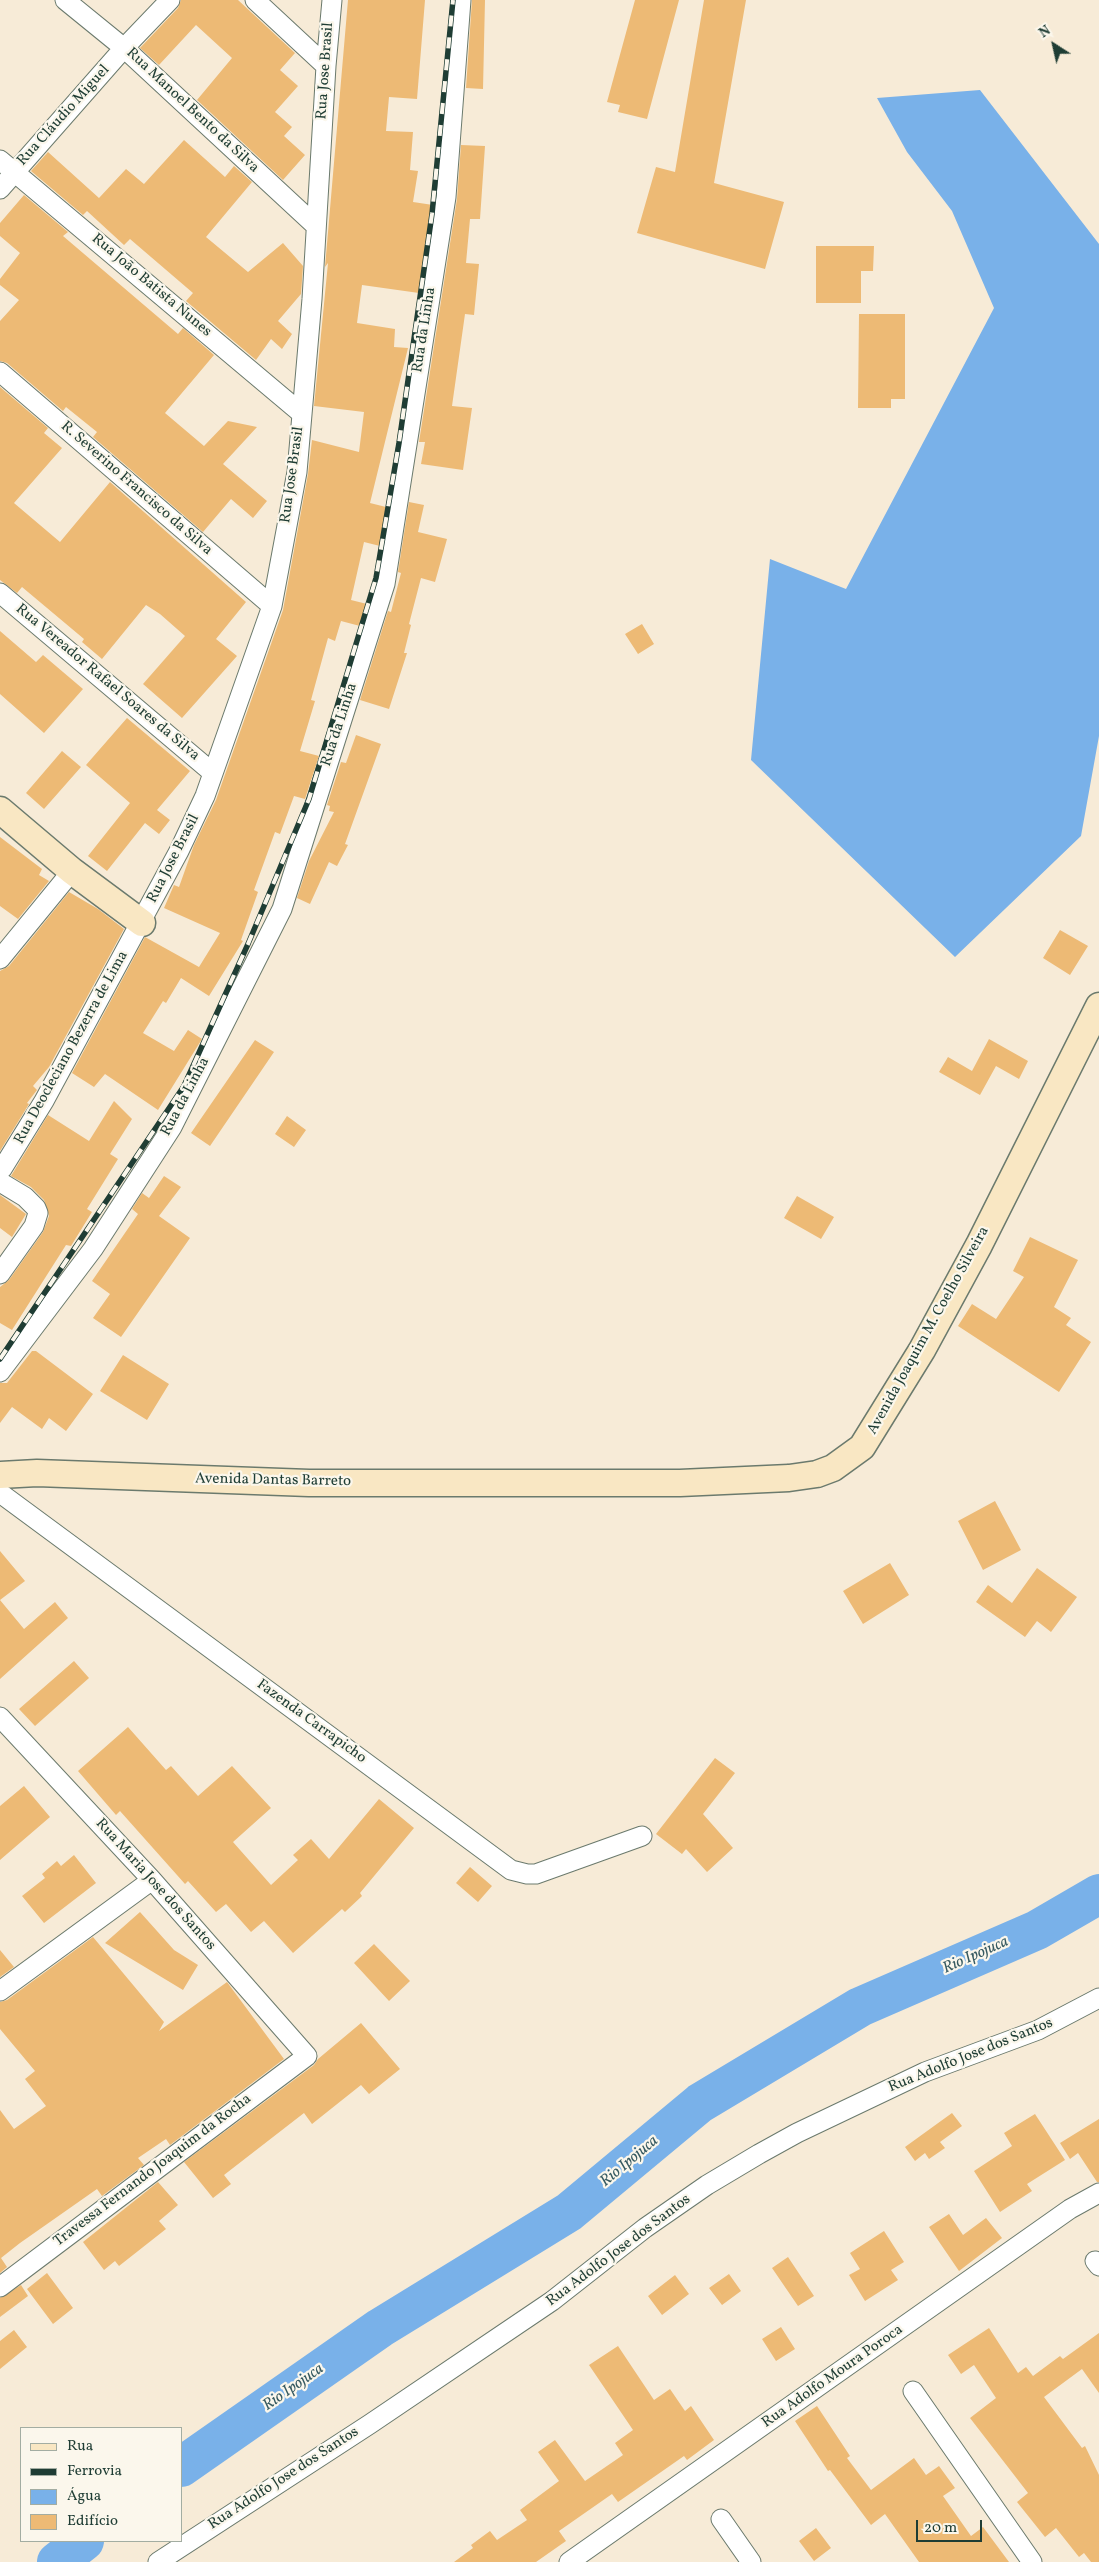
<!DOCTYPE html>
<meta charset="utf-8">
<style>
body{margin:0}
#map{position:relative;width:1099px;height:2562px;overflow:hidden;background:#f7ebd7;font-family:Vollkorn,serif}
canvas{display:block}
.legend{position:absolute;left:20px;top:2427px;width:162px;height:115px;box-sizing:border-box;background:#fbf7ec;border:1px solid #a3ada2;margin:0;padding:6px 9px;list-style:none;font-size:15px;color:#1f3d34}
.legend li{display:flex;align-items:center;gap:10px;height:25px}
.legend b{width:25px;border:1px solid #a3ada2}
.north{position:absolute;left:1029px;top:20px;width:50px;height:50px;-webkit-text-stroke:4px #fbf7ec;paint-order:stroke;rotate:325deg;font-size:14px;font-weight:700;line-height:20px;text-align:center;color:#1f3d34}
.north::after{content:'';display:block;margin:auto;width:18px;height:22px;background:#1f3d34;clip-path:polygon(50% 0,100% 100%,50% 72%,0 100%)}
.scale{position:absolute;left:916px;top:2520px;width:66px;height:22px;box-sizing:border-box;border:2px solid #1f3d34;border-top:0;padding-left:6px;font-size:15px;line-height:18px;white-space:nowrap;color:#1f3d34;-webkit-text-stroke:4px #fbf7ec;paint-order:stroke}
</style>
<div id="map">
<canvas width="1099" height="2562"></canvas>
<ul class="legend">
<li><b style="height:6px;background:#f9e7c3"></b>Rua</li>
<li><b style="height:6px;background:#1f3d34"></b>Ferrovia</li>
<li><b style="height:14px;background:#79b1e9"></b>Água</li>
<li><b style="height:14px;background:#edba75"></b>Edifício</li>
</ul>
<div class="north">N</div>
<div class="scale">20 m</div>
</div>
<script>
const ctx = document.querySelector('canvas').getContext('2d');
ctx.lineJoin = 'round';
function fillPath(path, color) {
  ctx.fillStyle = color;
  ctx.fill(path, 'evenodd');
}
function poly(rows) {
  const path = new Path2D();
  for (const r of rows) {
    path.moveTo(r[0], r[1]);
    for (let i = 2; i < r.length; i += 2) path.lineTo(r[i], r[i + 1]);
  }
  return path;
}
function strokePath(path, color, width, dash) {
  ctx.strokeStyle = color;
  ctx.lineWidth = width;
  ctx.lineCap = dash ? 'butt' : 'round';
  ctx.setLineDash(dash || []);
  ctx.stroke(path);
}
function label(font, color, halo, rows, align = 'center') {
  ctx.font = font + ' Vollkorn,serif';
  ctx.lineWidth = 4.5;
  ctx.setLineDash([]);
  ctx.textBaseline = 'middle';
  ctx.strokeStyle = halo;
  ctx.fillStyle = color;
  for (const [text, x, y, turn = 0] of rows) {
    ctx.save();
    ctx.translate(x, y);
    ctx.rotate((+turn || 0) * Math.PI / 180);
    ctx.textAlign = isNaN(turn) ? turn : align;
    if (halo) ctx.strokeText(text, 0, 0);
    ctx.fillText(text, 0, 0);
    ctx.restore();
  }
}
const water = poly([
 [980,90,1099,244,1099,736,1081,836,955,957,751,760,770,559,846,589,994,308,952,211,907,152,877,98]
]);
const river = poly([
 [181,2467,380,2328,569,2212,700,2103,860,2007,1037,1930,1099,1894],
 [57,2562,84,2541]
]);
const building = poly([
 [181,0,238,0,295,53,280,70,298,86,275,112,292,127,284,136,305,155,283,180,197,100,232,58,196,25,159,65,140,48,178,8],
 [348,0,425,0,417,99,389,97,386,131,413,132,410,170,418,171,413,202,433,205,419,293,362,285,357,323,395,329,394,347,408,348,370,503,386,507,380,546,364,542,351,600,367,604,360,626,341,621,335,641,328,638,311,700,315,701,300,751,319,756,305,799,294,796,280,834,275,832,254,890,258,892,241,940,243,941,209,996,181,978,166,1003,163,1001,143,1033,174,1051,188,1030,202,1039,158,1110,105,1074,94,1087,72,1073,145,937,199,967,220,933,164,908,174,885,179,887,194,845,216,800,283,610,308,474,312,440,359,452,364,412,314,406,328,263,325,267],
 [472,0,485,0,483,89,466,88],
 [635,0,679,0,647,119,618,112,620,105,607,102],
 [704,0,746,0,714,183,784,202,765,269,637,233,656,167,675,172],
 [184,140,225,177,234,166,252,182,206,237,248,272,283,243,303,266,301,294,278,321,292,334,282,349,271,339,256,360,186,301,193,293,130,239,124,245,87,211,83,215,31,171,48,152,99,198,126,169,144,184],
 [461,145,485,146,480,219,470,219,466,263,479,264,474,315,465,314,452,406,472,408,463,470,421,464,425,442,419,442,457,199],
 [24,195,68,232,63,236,178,334,183,328,214,355,165,413,204,446,228,421,257,427,223,464,267,501,253,518,231,499,203,532,93,437,97,432,66,407,63,411,7,363,0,361,0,321,19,300,0,285,0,279,20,253,0,236,0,223],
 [816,246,874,246,873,271,861,271,861,303,816,303],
 [859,314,905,314,905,399,891,399,891,408,858,408],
 [0,387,48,428,44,433,62,448,14,503,60,542,110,482,246,602,216,639,237,656,182,718,143,684,185,636,160,614,146,605,102,659,82,642,84,639,22,587,17,593,0,580],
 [409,502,424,505,418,532,447,539,435,582,421,578,409,624,411,625,404,653,407,653,389,709,360,700,388,611,391,612,401,573,398,572],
 [642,624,654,644,638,654,625,634],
 [0,631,36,662,43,655,83,689,44,733,0,694],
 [127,718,190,771,157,810,170,820,159,834,145,823,107,871,88,856,130,803,86,765],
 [356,735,381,744,345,844,348,845,337,866,329,862,310,904,297,898,309,861,334,812,329,811,330,806,327,805,341,762,346,763],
 [62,751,81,767,44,809,26,793],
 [0,837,42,869,39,875,49,881,18,919,0,906],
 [69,892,98,909,124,929,49,1067,33,1086,37,1090,27,1103,29,1104,0,1151,0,971,9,966],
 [1060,930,1088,946,1070,975,1043,958],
 [989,1039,1028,1061,1019,1079,996,1066,980,1095,939,1072,948,1057,972,1071],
 [255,1040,274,1052,210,1146,191,1133],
 [114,1101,132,1119,110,1154,118,1159,87,1209,92,1212,71,1246,66,1245,12,1330,0,1323,0,1287,9,1280,43,1232,49,1216,44,1200,31,1187,11,1176,48,1115,89,1141],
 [287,1116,306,1130,294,1147,275,1134],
 [164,1176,181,1187,159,1216,190,1238,121,1337,93,1318,110,1294,92,1281,138,1214,132,1209,142,1193,149,1198],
 [0,1195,26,1214,12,1237,0,1228],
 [797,1196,834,1217,821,1239,784,1218],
 [1030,1237,1078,1260,1054,1307,1071,1318,1066,1325,1091,1342,1059,1392,958,1326,972,1304,996,1319,1024,1277,1013,1271],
 [32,1351,36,1351,93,1394,66,1431,49,1418,42,1429,12,1407,0,1423,0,1383,7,1383],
 [123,1355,169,1384,147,1420,100,1391],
 [995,1501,1021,1550,983,1570,958,1521],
 [0,1551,25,1581,0,1600,24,1629,55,1602,68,1618,0,1679],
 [890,1563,909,1595,863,1624,843,1591],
 [1037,1568,1077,1597,1051,1632,1037,1621,1025,1637,976,1602,988,1585,1012,1603],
 [74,1661,89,1678,35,1726,19,1709],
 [128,1727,166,1770,171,1766,198,1796,232,1766,271,1808,233,1842,271,1885,298,1860,293,1855,311,1839,329,1859,379,1799,414,1828,360,1893,362,1896,345,1912,342,1909,293,1953,264,1921,251,1932,226,1904,216,1912,188,1881,185,1884,120,1811,116,1815,78,1771],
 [715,1758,735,1773,703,1814,733,1848,707,1872,686,1849,682,1854,656,1834],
 [24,1786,50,1817,0,1860,0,1806],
 [74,1855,96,1883,44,1923,22,1896,45,1878,42,1874,57,1861,61,1866],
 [470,1867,492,1886,478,1902,456,1883],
 [140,1912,174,1950,198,1965,183,1990,105,1943],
 [93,1937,164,2022,159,2031,227,1982,284,2059,170,2145,166,2139,138,2158,144,2165,102,2196,97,2189,20,2243,1,2258,7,2267,0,2273,0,2110,14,2129,46,2106,25,2079,35,2071,0,2029,0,2002,7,2000],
 [374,1944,410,1981,389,2001,354,1963],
 [0,1950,14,1967,0,1977],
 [361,2023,400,2069,369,2094,361,2085,312,2124,304,2113,224,2175,231,2184,213,2198,184,2162,314,2065,318,2059],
 [952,2113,962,2126,940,2142,945,2148,929,2159,925,2153,915,2161,905,2147],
 [1035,2114,1065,2160,1027,2184,1032,2191,1000,2212,974,2171,1012,2146,1004,2133],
 [1099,2119,1099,2182,1097,2182,1078,2153,1070,2159,1060,2143],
 [158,2182,178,2205,159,2221,166,2229,119,2266,115,2261,104,2270,83,2242],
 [949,2214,963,2235,986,2218,1002,2238,959,2271,929,2227],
 [884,2231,904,2262,891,2270,898,2280,865,2301,849,2275,860,2269,850,2253],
 [788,2257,814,2296,798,2306,772,2268],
 [47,2273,73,2308,53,2324,27,2289],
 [729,2274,741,2291,722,2305,709,2288],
 [675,2275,689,2294,662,2315,648,2296],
 [21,2285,28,2296,0,2317,0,2298],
 [781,2327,795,2349,776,2361,762,2339],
 [989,2328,1018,2373,1026,2367,1033,2376,1060,2356,1063,2359,1099,2333,1099,2393,1082,2369,1044,2397,1082,2448,1085,2446,1099,2475,1099,2562,1091,2562,1084,2553,1079,2557,1056,2528,1045,2537,1017,2502,1028,2493,970,2418,996,2398,974,2365,961,2374,948,2355],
 [14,2330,27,2347,0,2369,0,2341],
 [618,2346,654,2400,670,2389,685,2411,691,2406,714,2440,687,2460,684,2456,618,2502,612,2494,559,2531,566,2541,536,2562,454,2562,473,2548,471,2545,490,2531,497,2540,527,2520,520,2510,559,2481,538,2452,555,2440,585,2481,623,2455,615,2443,633,2430,589,2365],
 [817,2406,850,2456,847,2458,871,2490,914,2458,926,2475,939,2466,955,2488,943,2496,971,2536,983,2527,1009,2562,919,2562,885,2514,871,2525,830,2470,828,2471,795,2421],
 [816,2528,831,2548,814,2561,799,2541]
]);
const street = poly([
 [65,0,124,48,316,226],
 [255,0,326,66],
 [0,160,301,413],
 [0,189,124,48,170,0],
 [0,372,272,606],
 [0,593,213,773],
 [0,959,72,871],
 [0,1168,2,1169,44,1101,179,851,205,796,272,606,297,472,312,299,326,66,332,0],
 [0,1182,25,1197,36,1208,38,1213,34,1226,0,1274],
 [0,1372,93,1249,172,1127,282,909,385,584,446,197,461,0],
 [0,1493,511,1870,527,1874,536,1874,642,1836],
 [0,1717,152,1880,307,2056,0,2287],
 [0,1991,152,1880],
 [1095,2261,1099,2266],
 [913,2391,1032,2562],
 [721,2519,751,2562],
 [158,2562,370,2424,552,2301,645,2228,707,2185,759,2154,797,2133,925,2072,1038,2030,1099,1998],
 [569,2562,1070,2209,1099,2193]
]);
const secondary = poly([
 [0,810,72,871,142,923],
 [0,1475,37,1473,309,1483,680,1483,789,1478,817,1474,833,1468,862,1447,922,1350,979,1245,1099,1006]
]);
const rail = poly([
 [0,1359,184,1086,248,944,309,799,376,578,399,443,432,214,453,0]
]);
const streetNames = [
 ["Rua Jose Brasil",326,71,-86],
 ["Rua Manoel Bento da Silva",192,111,43],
 ["Rua Cláudio Miguel",64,116,-48],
 ["Rua João Batista Nunes",151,286,40],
 ["Rua da Linha",425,330,-81],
 ["Rua Jose Brasil",293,475,-82],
 ["R. Severino Francisco da Silva",136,489,41],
 ["Rua Vereador Rafael Soares da Silva",107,683,40],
 ["Rua da Linha",340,725,-72],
 ["Rua Jose Brasil",174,859,-63],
 ["Rua Deocleciano Bezerra de Lima",72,1048,-61],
 ["Rua da Linha",186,1097,-62],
 ["Avenida Joaquim M. Coelho Silveira",929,1331,-61],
 ["Avenida Dantas Barreto",273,1481,1],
 ["Fazenda Carrapicho",311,1722,36],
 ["Rua Maria Jose dos Santos",155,1885,48],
 ["Rua Adolfo Jose dos Santos",971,2056,-22],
 ["Travessa Fernando Joaquim da Rocha",153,2171,-37],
 ["Rua Adolfo Jose dos Santos",619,2251,-37],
 ["Rua Adolfo Moura Poroca",833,2377,-35],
 ["Rua Adolfo Jose dos Santos",284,2479,-33]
];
const waterNames = [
 ["Rio Ipojuca",976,1956,-24],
 ["Rio Ipojuca",630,2162,-40],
 ["Rio Ipojuca",294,2388,-35]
];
fillPath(water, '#79b1e9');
strokePath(river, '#79b1e9', 40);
fillPath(building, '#edba75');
strokePath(street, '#6b7a6d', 21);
strokePath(secondary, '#6b7a6d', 29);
strokePath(street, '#fff', 19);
strokePath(secondary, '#f9e7c3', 26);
strokePath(rail, '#1f3d34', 5.5);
strokePath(rail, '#fbf7ec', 4, [11]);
label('15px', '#1f3d34', '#fbf7ec', streetNames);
label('italic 16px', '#365a61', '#fbf7ec', waterNames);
</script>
